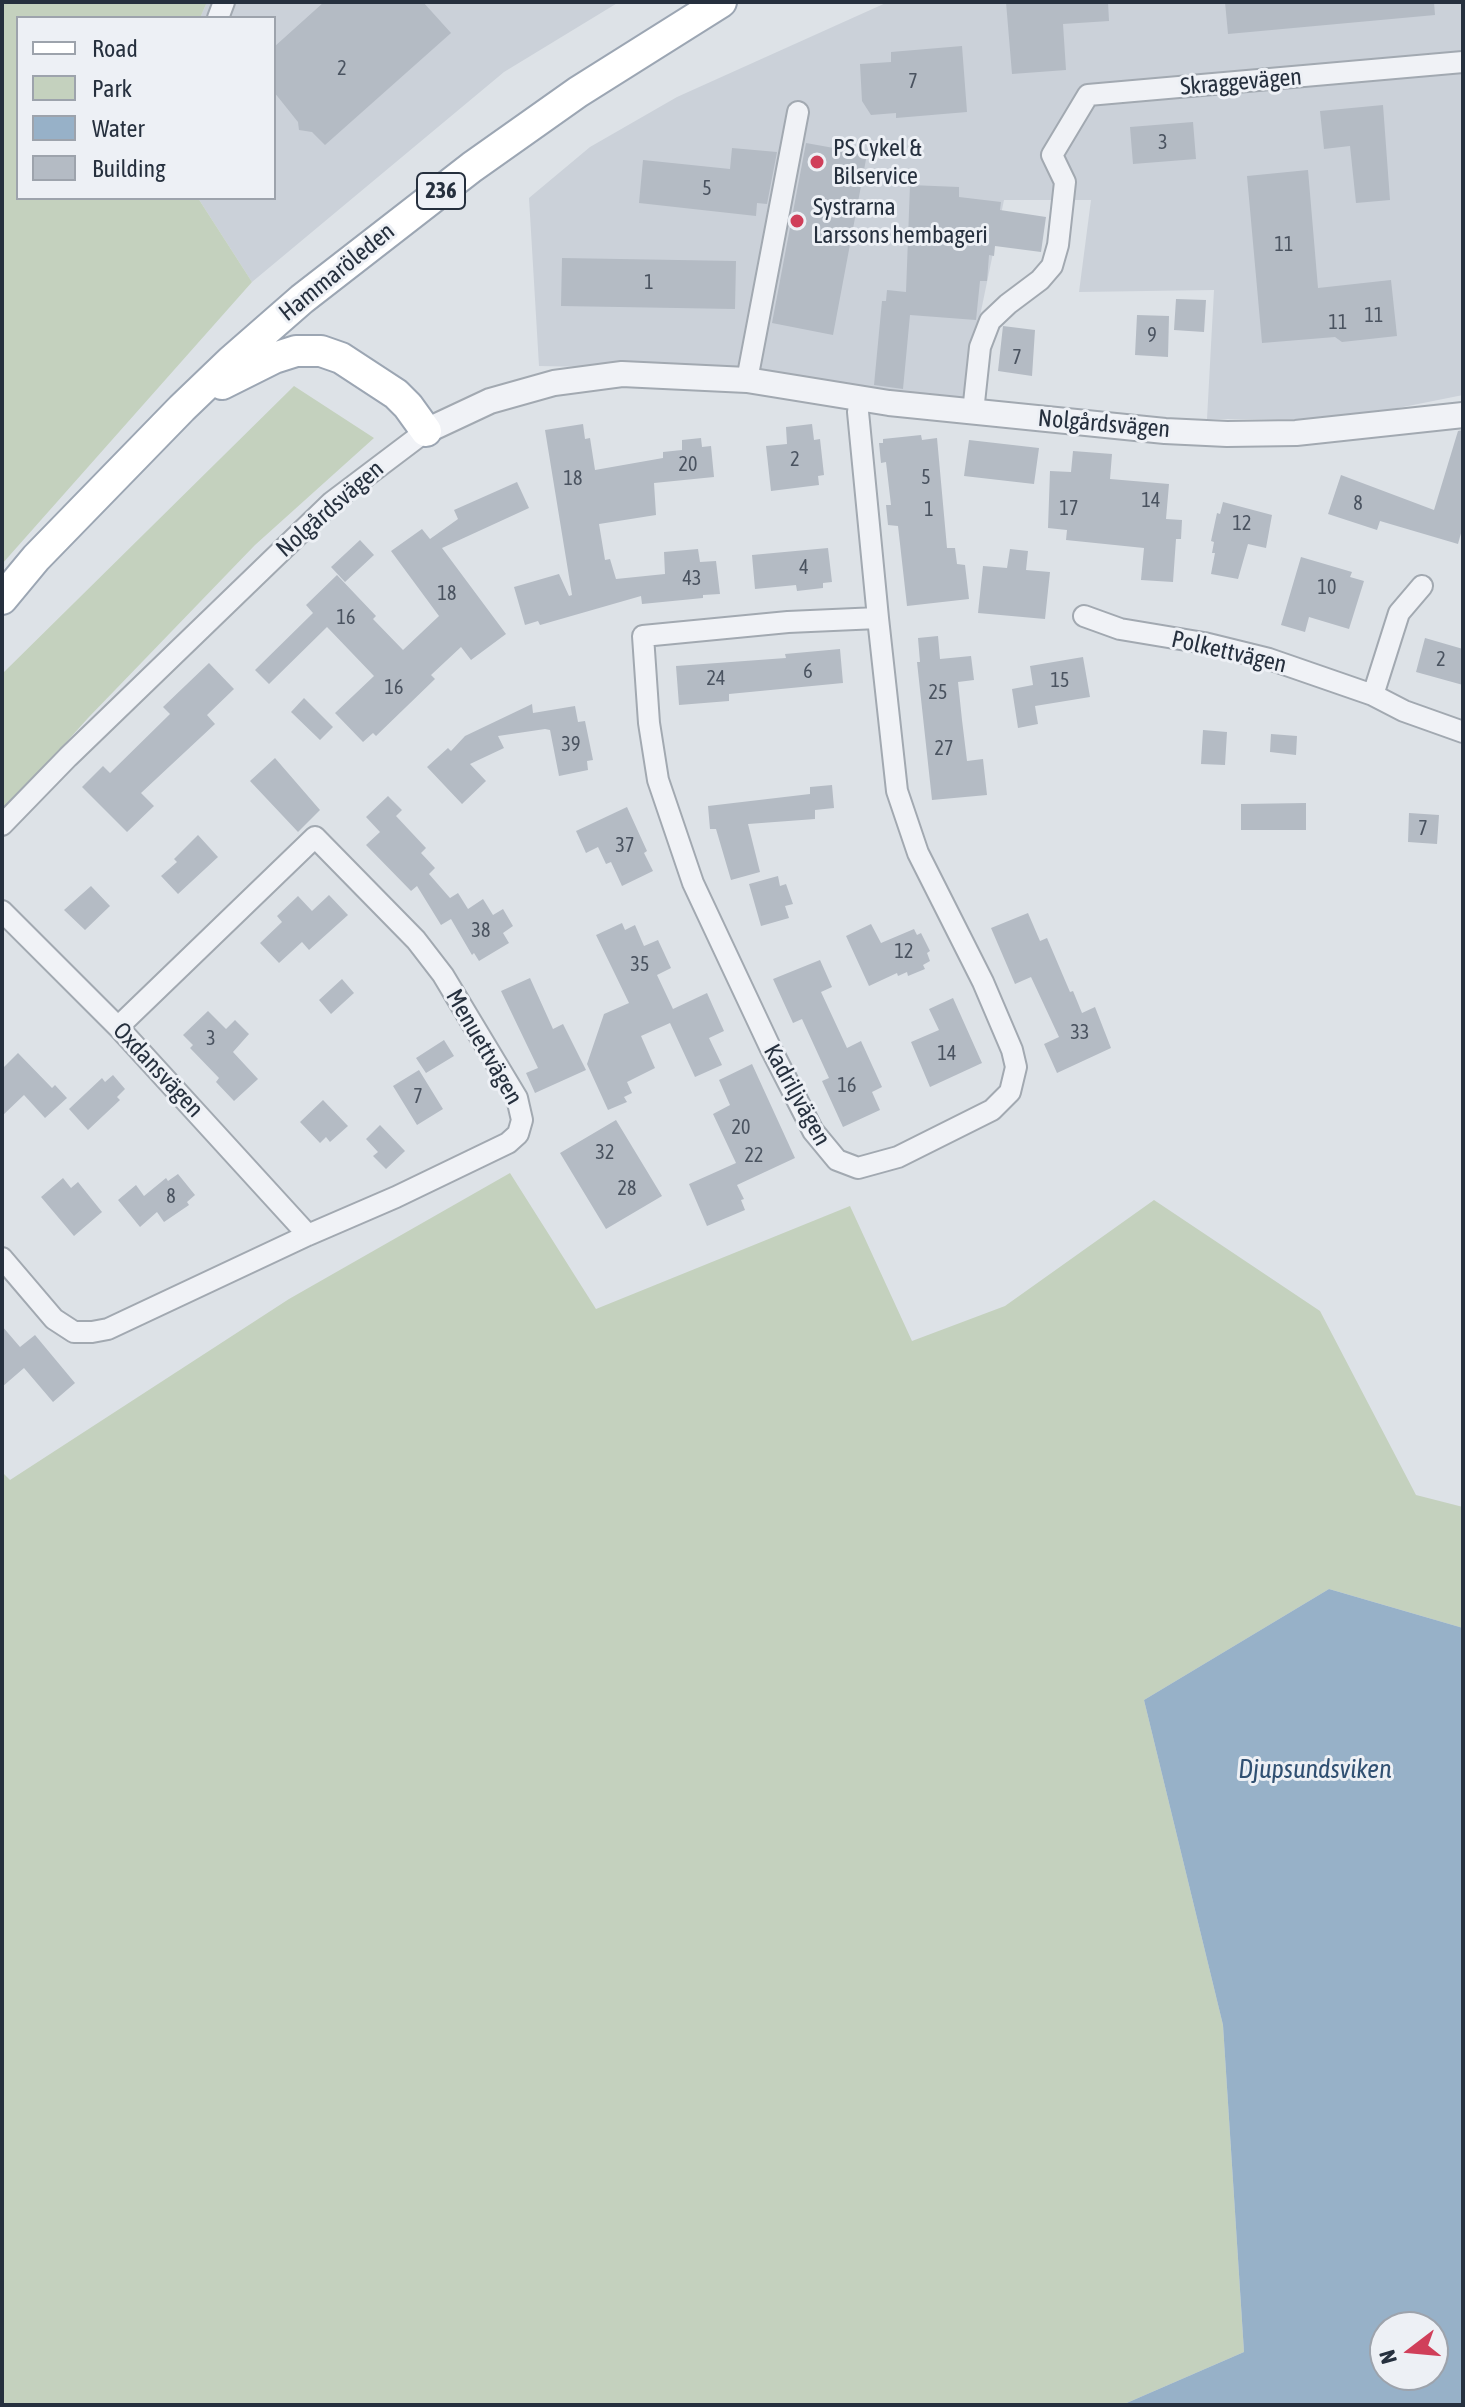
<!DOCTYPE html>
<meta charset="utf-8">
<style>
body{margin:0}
#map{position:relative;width:1465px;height:2407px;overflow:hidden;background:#dde2e7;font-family:"Asap Condensed",sans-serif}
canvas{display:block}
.frame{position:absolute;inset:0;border:4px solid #26303e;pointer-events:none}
.legend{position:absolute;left:16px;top:16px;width:260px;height:184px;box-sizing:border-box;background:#edf0f5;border:2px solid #9da3ac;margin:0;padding:10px 14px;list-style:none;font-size:24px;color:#26303e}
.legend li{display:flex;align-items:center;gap:16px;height:40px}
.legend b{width:40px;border:2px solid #9da3ac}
.north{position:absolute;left:1369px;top:2311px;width:80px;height:80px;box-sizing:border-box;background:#edf0f5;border:2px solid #9da3ac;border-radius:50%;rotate:254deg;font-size:22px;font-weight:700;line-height:32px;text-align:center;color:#26303e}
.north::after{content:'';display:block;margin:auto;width:28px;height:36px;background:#d03f5a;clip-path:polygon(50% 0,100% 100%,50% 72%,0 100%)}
</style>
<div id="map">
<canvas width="1465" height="2407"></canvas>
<div class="frame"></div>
<ul class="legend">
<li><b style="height:10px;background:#fff"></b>Road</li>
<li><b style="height:22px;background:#c4d1be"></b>Park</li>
<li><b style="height:22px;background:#97b1c8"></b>Water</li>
<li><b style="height:22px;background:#b4bbc4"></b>Building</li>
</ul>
<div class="north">N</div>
</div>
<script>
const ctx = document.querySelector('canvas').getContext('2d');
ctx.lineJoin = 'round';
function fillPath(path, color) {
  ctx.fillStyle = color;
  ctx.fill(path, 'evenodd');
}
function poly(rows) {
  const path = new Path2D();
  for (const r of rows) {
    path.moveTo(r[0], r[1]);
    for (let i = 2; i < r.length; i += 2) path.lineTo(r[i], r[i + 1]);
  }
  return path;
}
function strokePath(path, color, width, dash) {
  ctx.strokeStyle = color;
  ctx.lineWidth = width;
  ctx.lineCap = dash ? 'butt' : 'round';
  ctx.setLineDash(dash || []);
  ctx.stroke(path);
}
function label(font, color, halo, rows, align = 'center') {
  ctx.font = font + ' "Asap Condensed",sans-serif';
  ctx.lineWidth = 6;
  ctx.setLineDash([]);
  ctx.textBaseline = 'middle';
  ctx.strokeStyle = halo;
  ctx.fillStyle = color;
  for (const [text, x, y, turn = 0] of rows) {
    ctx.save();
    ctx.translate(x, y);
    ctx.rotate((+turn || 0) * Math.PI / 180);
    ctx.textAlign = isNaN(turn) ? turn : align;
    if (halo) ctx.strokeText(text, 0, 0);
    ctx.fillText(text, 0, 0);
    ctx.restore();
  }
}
const built = poly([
 [207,2,619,2,504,72,252,282,198,198,274,198,274,18,200,18],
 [888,2,1463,2,1463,395,1343,419,1207,419,1214,290,1079,292,1091,200,1004,200,963,398,865,390,738,370,539,366,529,198,590,147,677,97]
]);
const green = poly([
 [2,2,207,2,200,18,18,18,18,198,198,198,252,282,2,564],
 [294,386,374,438,255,545,88,718,2,814,2,674],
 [510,1173,596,1309,850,1206,912,1341,1005,1306,1154,1200,1320,1311,1416,1495,1463,1507,1463,1628,1329,1589,1144,1700,1223,2025,1244,2352,1122,2405,2,2405,2,1472,10,1480,289,1299]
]);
const water = poly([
 [1329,1589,1463,1628,1463,2405,1122,2405,1244,2352,1223,2025,1144,1700],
 [1385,2327,1433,2327,1433,2375,1385,2375]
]);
const building = poly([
 [324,2,423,2,451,33,325,145,312,132,299,130,298,122,274,92,274,47],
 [1006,2,1108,2,1109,21,1063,24,1066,70,1012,74],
 [1225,2,1434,2,1435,15,1228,34],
 [962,46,967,112,896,118,896,113,871,115,862,101,860,64,891,62,891,52],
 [1383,105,1390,200,1356,203,1350,146,1324,149,1320,111],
 [1193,122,1196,159,1133,164,1130,127],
 [806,143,867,154,833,335,772,323],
 [732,148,777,152,767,204,757,203,756,216,639,203,643,160,730,169],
 [1308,170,1318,288,1391,280,1397,336,1342,342,1335,337,1262,343,1247,176],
 [910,185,959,187,959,197,1001,202,1000,210,1046,217,1041,252,995,246,994,256,989,255,987,281,980,281,976,320,910,315,903,389,874,385,882,301,886,301,887,290,906,292],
 [562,258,736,261,735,309,561,306],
 [1176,299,1206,300,1204,332,1174,330],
 [1137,315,1169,316,1168,357,1135,355],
 [1003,326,1035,330,1032,376,998,371],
 [583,424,585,439,590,438,595,470,663,458,663,452,682,450,682,440,701,438,702,447,711,446,714,477,654,483,656,515,599,524,605,560,610,559,616,579,665,574,664,552,698,549,700,562,716,561,720,594,703,595,703,598,642,604,641,596,540,625,538,621,525,625,514,587,559,574,569,596,572,595,545,430],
 [812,424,814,440,820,439,824,475,818,476,819,485,771,491,766,446,787,444,786,427],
 [1463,430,1463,526,1458,544,1380,521,1377,530,1328,514,1341,475,1434,510,1458,431],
 [921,435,922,440,937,438,947,548,955,548,957,564,965,565,969,599,907,606,898,526,888,525,886,505,891,505,886,462,881,463,879,443,883,443,883,439],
 [969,440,1039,448,1034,484,964,476],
 [1073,451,1112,454,1110,479,1169,484,1166,519,1182,520,1181,539,1176,539,1173,582,1141,580,1144,548,1066,540,1067,530,1048,528,1050,471,1071,472],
 [517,482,529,508,442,548,506,634,471,660,461,647,431,675,435,679,376,736,373,733,363,742,335,713,374,676,327,627,269,684,255,670,313,613,306,605,337,575,376,616,373,619,403,650,439,616,391,551,422,529,430,539,458,519,454,510],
 [1223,502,1272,515,1266,548,1248,544,1238,579,1211,574,1215,553,1212,553,1214,542,1211,541,1217,513,1220,514],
 [360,540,374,555,345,582,331,567],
 [828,548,832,582,823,583,823,588,797,591,796,585,755,589,752,555],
 [1010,549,1028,551,1026,570,1050,572,1045,619,978,613,983,566,1007,568],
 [1301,557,1352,572,1350,577,1364,581,1349,629,1309,617,1305,632,1281,625],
 [938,636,940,659,971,656,974,680,958,682,962,720,967,761,983,759,987,795,932,800,917,662,920,662,918,638],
 [1425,638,1463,649,1463,685,1416,672],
 [840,649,843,683,729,694,729,701,679,705,676,666,786,658,785,654],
 [1083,657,1090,697,1035,706,1038,724,1018,728,1012,689,1033,685,1030,666],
 [209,663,234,689,207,715,215,724,141,793,154,806,127,832,82,787,103,766,110,773,170,714,163,707],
 [304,698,333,727,320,740,291,712],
 [532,704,533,713,575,706,578,722,585,721,593,760,587,761,588,770,559,776,550,730,545,729,498,736,504,748,470,764,486,781,462,804,427,767,448,748,451,751,465,736],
 [1203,730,1227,732,1225,765,1201,764],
 [1271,734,1297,736,1296,755,1270,752],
 [275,758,320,810,298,832,250,781],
 [832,785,834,808,815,810,815,819,748,824,760,872,731,880,716,829,710,829,708,806,810,794,810,787],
 [388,796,402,810,396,816,426,848,421,853,435,868,429,874,450,898,458,893,468,909,483,899,493,915,503,909,513,926,503,933,509,943,479,961,474,953,472,955,451,919,441,925,417,886,411,891,366,845,380,832,366,817],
 [1306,803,1306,830,1241,830,1241,804],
 [627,807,647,851,644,853,653,871,622,886,611,862,606,864,598,847,586,853,576,831],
 [1409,813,1439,815,1437,844,1408,842],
 [198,835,218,857,178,894,161,876,177,862,174,859],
 [778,876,780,886,786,884,793,904,785,906,789,918,761,926,749,884],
 [91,886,110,906,85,930,64,910],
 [329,895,348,915,309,950,302,942,279,963,260,943,282,922,277,916,298,896,312,911],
 [1028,913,1040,941,1047,938,1070,992,1073,991,1082,1013,1095,1007,1111,1048,1057,1073,1044,1044,1059,1037,1031,977,1015,984,991,928],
 [622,923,625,930,635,925,644,946,658,940,671,968,657,975,673,1009,707,993,724,1031,709,1038,722,1065,695,1077,670,1023,641,1036,655,1068,627,1082,632,1093,624,1097,627,1102,608,1110,587,1064,604,1014,629,1003,596,935],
 [871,924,881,943,914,929,917,935,921,933,930,951,927,953,930,961,923,965,925,969,908,976,907,972,898,976,897,973,869,986,846,936],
 [820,960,832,987,821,992,847,1048,861,1041,882,1087,872,1092,880,1110,843,1127,822,1081,829,1078,802,1019,793,1023,773,979],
 [530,978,553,1029,563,1024,586,1070,535,1093,526,1073,538,1068,501,991],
 [342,979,354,993,331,1014,319,1000],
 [953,998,982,1063,930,1087,911,1042,939,1030,929,1009],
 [208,1011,226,1029,235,1020,249,1034,233,1052,258,1079,234,1101,216,1082,219,1078,190,1048,193,1045,183,1035],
 [444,1040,454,1056,426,1073,416,1058],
 [18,1053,52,1088,55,1085,67,1098,45,1118,24,1095,2,1116,2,1069],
 [752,1064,795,1158,737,1185,744,1199,741,1200,745,1210,707,1226,689,1184,736,1163,713,1114,730,1105,719,1080],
 [419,1070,443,1109,417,1125,393,1086],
 [113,1075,125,1089,117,1097,120,1100,88,1130,69,1109,102,1078,105,1082],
 [323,1100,348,1126,330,1142,326,1137,320,1143,300,1122],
 [616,1120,662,1196,606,1229,560,1153],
 [380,1125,405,1151,386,1169,373,1156,378,1152,366,1139],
 [178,1174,195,1195,187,1202,189,1205,164,1222,157,1212,140,1227,118,1200,136,1185,144,1196,166,1178,168,1181],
 [63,1178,71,1188,78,1182,102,1212,74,1236,41,1197],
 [2,1326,20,1347,35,1335,75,1383,53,1402,24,1368,2,1387]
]);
const minor = poly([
 [218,18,224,2],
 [747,380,798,112],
 [860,399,858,412,878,618,788,622,643,636,649,723,658,780,693,883,770,1047,813,1131,837,1160,858,1168,898,1157,992,1110,1010,1092,1016,1067,1012,1050,983,982,918,853,897,791,878,618],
 [973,412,980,347,990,321,1008,304,1040,280,1052,266,1058,245,1065,182,1052,155,1088,95,1463,62],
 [1084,616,1120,629,1204,643,1269,659,1373,695,1404,711,1463,732],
 [1373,695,1399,613,1422,586],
 [2,825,68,757,332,502,426,431],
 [2,911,118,1027,308,1235],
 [2,1258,54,1319,74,1332,92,1332,108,1329,308,1235,396,1197,508,1143,518,1134,522,1120,517,1098,443,975,416,940,315,837,118,1027]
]);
const tertiary = poly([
 [426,431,490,401,554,383,622,374,747,380,889,403,1165,431,1227,434,1296,433,1463,415]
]);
const primary = poly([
 [222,384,274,358,296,351,321,351,341,358,396,394,408,406,426,431],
 [2,599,36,558,182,408,231,361,302,299,472,167,578,92,721,2]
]);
const markers = [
 [817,162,8,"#d03f5a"],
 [797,221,8,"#d03f5a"]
];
const numberNames = [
 ["2",342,69],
 ["7",913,82],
 ["3",1163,143],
 ["5",707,189],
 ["11",1284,245],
 ["1",649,283],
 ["11",1374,316],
 ["11",1338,323],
 ["9",1152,336],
 ["7",1017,358],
 ["2",795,460],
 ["20",688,465],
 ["5",926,478],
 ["18",573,479],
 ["14",1151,501],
 ["8",1358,504],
 ["17",1069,509],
 ["1",929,510],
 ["12",1242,524],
 ["4",804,568],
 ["43",692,579],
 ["10",1327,588],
 ["18",447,594],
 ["16",346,618],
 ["2",1441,660],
 ["6",808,672],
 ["24",716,679],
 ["15",1060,681],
 ["16",394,688],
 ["25",938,693],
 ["39",571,745],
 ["27",944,749],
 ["7",1423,829],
 ["37",625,846],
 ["38",481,931],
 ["12",904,952],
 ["35",640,965],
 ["33",1080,1033],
 ["3",211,1039],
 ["14",947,1054],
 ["16",847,1086],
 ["7",418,1097],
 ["20",741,1128],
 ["32",605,1153],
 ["22",754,1156],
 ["28",627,1189],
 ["8",171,1197]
];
const shields = [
 [441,191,48]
];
const shieldNames = [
 ["236",441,191]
];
const streetNames = [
 ["Skraggevägen",1241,82,-5],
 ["Hammaröleden",337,272,-39],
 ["Nolgårdsvägen",1104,424,5],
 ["Nolgårdsvägen",330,509,-41],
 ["Polkettvägen",1229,652,13],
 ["Menuettvägen",484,1047,60],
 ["Oxdansvägen",158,1070,47],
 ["Kadriljvägen",797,1095,61]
];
const poiNames = [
 ["PS Cykel &",833,148],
 ["Bilservice",833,176],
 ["Systrarna",813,207],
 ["Larssons hembageri",813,235]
];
const waterNames = [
 ["Djupsundsviken",1315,1770]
];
fillPath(built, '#cbd1d9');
fillPath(green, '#c4d1be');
fillPath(water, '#97b1c8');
fillPath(building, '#b4bbc4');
strokePath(minor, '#a2a9b1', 24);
strokePath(tertiary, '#a2a9b1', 28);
strokePath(primary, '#9ca6b3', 34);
strokePath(minor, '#f0f2f6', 20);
strokePath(tertiary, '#f0f2f6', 24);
strokePath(primary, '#fff', 30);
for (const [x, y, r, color] of markers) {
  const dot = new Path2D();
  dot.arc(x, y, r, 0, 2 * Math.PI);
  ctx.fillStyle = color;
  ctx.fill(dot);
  strokePath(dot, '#edf0f5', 3);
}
label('20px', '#4a5360', null, numberNames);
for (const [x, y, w] of shields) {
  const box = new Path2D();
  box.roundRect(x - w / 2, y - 18, w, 36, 6);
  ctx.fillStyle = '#edf0f5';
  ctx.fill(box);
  strokePath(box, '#26303e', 2);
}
label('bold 22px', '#26303e', null, shieldNames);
label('24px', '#26303e', '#edf0f5', streetNames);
label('24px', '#26303e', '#edf0f5', poiNames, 'left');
label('italic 26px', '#305072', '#edf0f5', waterNames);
</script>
